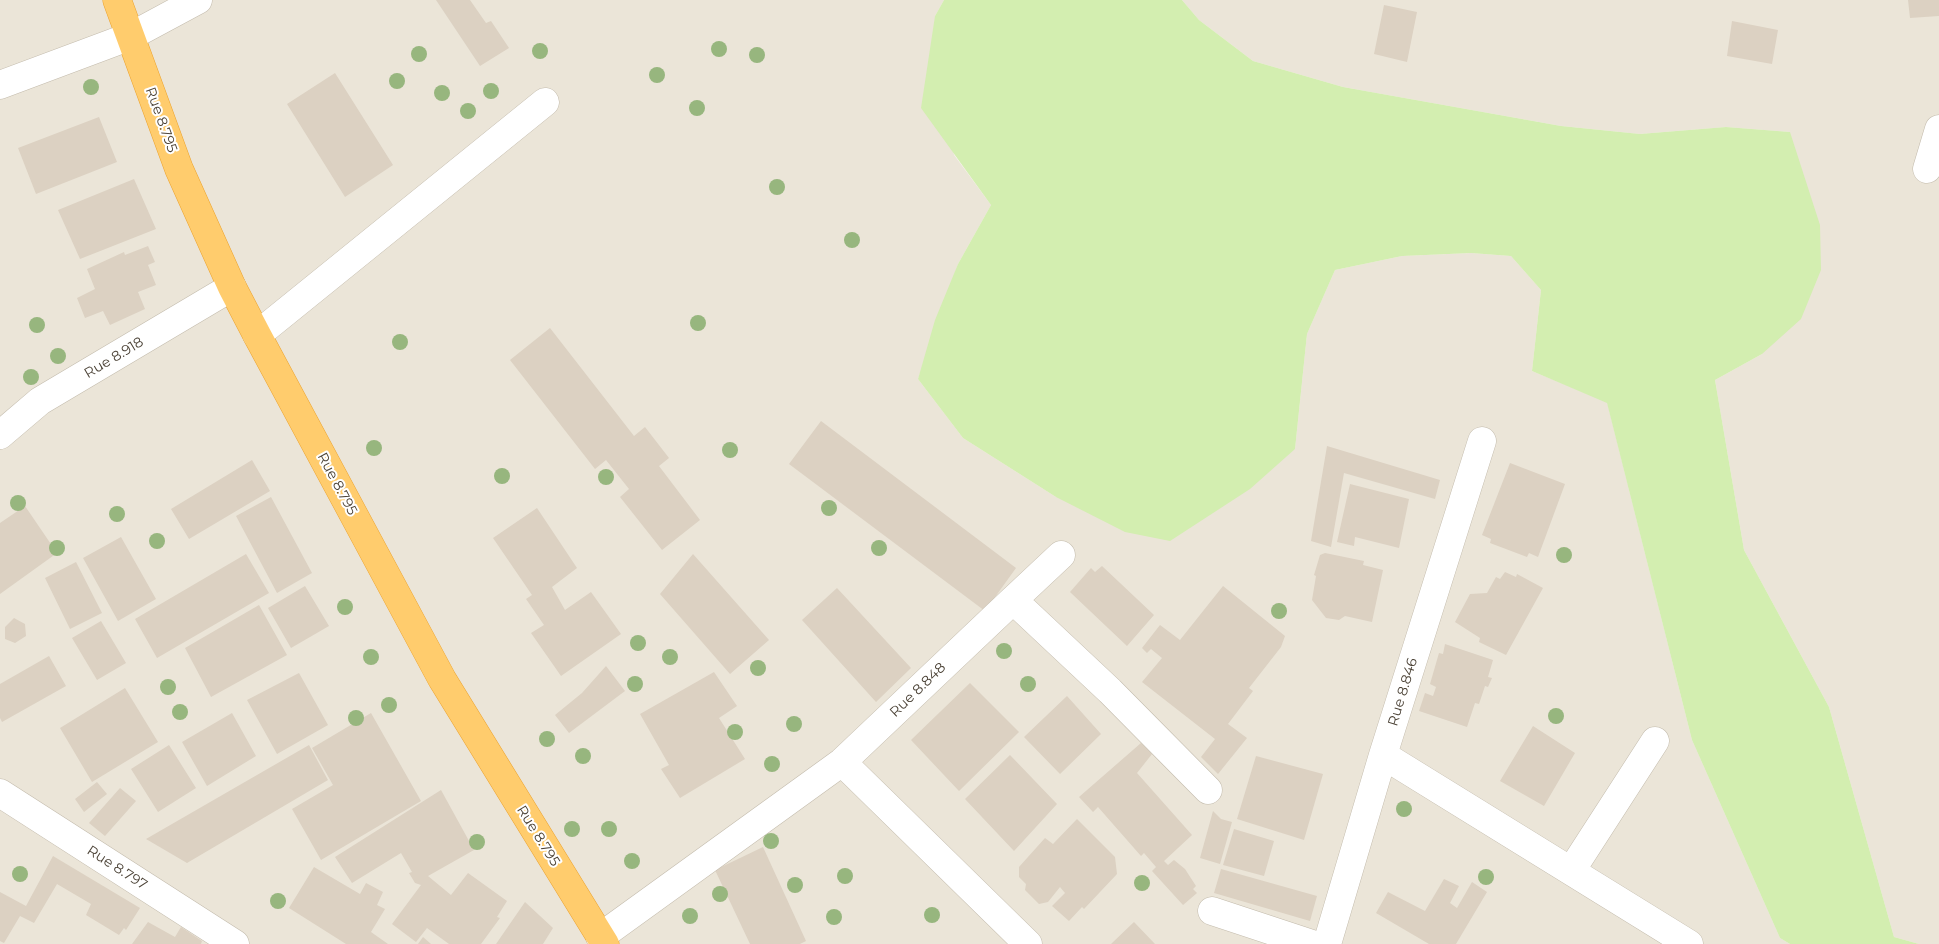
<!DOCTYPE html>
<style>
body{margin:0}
canvas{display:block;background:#f6f3eb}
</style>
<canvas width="1939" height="944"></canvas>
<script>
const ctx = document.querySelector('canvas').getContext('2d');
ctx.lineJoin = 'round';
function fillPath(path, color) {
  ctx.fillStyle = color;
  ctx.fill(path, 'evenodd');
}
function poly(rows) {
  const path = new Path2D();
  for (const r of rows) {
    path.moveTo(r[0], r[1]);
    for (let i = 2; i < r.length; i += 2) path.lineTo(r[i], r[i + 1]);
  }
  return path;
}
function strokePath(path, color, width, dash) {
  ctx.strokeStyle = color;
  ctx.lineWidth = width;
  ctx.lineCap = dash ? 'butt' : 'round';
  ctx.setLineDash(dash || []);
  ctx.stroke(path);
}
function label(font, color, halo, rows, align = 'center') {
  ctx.font = font + ' Montserrat,sans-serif';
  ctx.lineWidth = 4;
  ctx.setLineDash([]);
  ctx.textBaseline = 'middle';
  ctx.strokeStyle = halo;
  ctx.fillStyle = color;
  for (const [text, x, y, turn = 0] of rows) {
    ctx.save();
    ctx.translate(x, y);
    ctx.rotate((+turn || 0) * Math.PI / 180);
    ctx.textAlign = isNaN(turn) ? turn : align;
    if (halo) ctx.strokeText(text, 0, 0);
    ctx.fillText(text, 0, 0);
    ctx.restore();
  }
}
const residential = poly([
 [0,0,944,0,935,16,954,155,991,205,958,264,918,379,963,438,1056,497,1295,449,1307,334,1335,270,1402,256,1471,253,1511,256,1541,290,1532,371,1607,402,1692,740,1780,938,1790,944,0,944],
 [1182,0,1939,0,1939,944,1919,944,1894,937,1829,707,1744,550,1715,380,1762,354,1790,132,1726,127,1640,134,1561,126,1343,87,1253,61,1199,20]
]);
const green = poly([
 [944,0,1182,0,1199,20,1253,61,1343,87,1561,126,1640,134,1726,127,1790,132,1820,225,1821,270,1801,319,1762,354,1715,380,1744,550,1829,707,1894,937,1919,944,1790,944,1780,938,1692,740,1607,403,1532,371,1541,290,1511,256,1471,253,1402,256,1335,270,1307,334,1295,449,1250,489,1170,541,1125,532,1056,497,963,438,918,379,935,320,958,264,991,205,921,108,935,16]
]);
const building = poly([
 [436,0,470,0,486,23,491,21,509,48,480,66],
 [1908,0,1939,0,1939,16,1910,18],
 [1384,5,1417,12,1407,62,1374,54],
 [1732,21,1778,30,1772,64,1727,56],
 [335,73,393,165,345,197,287,104],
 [99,117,117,162,36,194,18,148],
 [134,179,156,229,80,259,58,210],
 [148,246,155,262,148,265,156,285,138,292,145,309,110,325,103,311,85,318,77,298,95,289,87,269,124,252,125,255],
 [550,328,634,436,645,427,669,458,659,466,700,520,662,550,620,497,629,489,606,460,595,469,510,360],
 [821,421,1016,568,985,611,789,464],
 [1327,446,1440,480,1435,499,1344,473,1331,547,1311,541],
 [252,460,270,491,189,539,171,509],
 [1510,463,1565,484,1538,557,1529,553,1527,557,1490,543,1491,539,1482,535],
 [1350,484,1409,499,1399,548,1355,537,1354,546,1337,542],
 [271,497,312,573,277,593,236,516],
 [25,506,57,553,0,594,0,523],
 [537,508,577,568,552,587,565,610,591,592,621,634,561,676,531,633,544,625,526,599,532,595,493,538],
 [121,537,156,599,118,621,83,558],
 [1325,553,1364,561,1363,565,1383,570,1372,622,1345,616,1339,620,1326,618,1312,600,1316,576,1314,575,1320,555],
 [246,554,269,593,157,658,135,619],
 [693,554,769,640,730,674,660,594],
 [76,562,102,613,70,629,45,578],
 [1102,566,1154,615,1127,646,1070,592,1091,568,1095,572],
 [1505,572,1516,577,1517,574,1543,588,1506,655,1479,642,1480,638,1455,622,1470,594,1487,593,1496,577,1500,579],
 [305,586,329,626,291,648,268,608],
 [1223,586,1285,636,1281,647,1249,688,1253,691,1228,724,1247,738,1218,774,1201,757,1215,739,1142,682,1162,658,1151,649,1147,653,1142,648,1160,625,1180,640],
 [837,588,911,668,876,702,802,620],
 [259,605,287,655,211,697,185,648],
 [14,618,25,624,26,636,15,643,5,639,5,627],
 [101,621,126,663,97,680,72,638],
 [1445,644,1493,660,1488,677,1492,678,1488,687,1485,686,1479,704,1475,703,1467,727,1419,711,1425,693,1433,696,1436,687,1430,684,1439,653,1443,654],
 [49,656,66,686,2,722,0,718,0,684],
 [606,666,625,691,569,733,555,715,582,693],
 [714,672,737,706,719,718,745,759,680,798,661,769,669,765,640,714],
 [299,673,328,725,277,754,247,700],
 [970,683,1019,732,959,791,911,740],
 [125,688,158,742,92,782,60,728],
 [1067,696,1101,734,1060,774,1024,737],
 [232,713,256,756,207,786,182,742],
 [371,713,421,801,321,860,292,809,333,785,312,748],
 [1533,726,1575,753,1544,806,1500,781],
 [1141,743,1152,754,1137,773,1192,835,1164,861,1168,865,1174,860,1185,869,1196,886,1193,889,1197,893,1183,905,1152,871,1156,867,1144,853,1141,856,1098,807,1093,812,1079,797],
 [169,745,196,788,158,812,131,769],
 [309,745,328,780,187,863,146,839],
 [1010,755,1057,804,1014,851,965,799],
 [1256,756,1323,774,1304,840,1237,819],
 [97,782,107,794,84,812,75,799],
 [120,788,136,801,105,836,89,823],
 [441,790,474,850,428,876,451,895,468,873,507,901,497,917,500,918,481,944,449,944,427,928,416,942,392,924,421,885,415,883,409,873,412,872,401,853,352,883,335,857],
 [1213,811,1221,819,1232,822,1220,864,1200,858],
 [1077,819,1115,857,1117,874,1084,909,1082,907,1069,921,1052,906,1065,893,1060,887,1048,902,1039,904,1025,890,1026,884,1019,877,1019,867,1045,838,1053,844],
 [1234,829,1274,841,1264,876,1223,865],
 [763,847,806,941,800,944,750,944,715,870],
 [53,856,140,908,126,930,124,928,119,935,86,915,91,904,57,884,34,923,20,916,4,943,0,941,0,892,26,906],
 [314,867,360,894,366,883,383,892,377,905,385,909,371,932,388,944,346,944,289,908],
 [1221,869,1317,896,1310,921,1214,893],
 [1444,879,1459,886,1450,903,1457,908,1472,882,1487,892,1456,944,1429,944,1376,913,1388,892,1425,911],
 [525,902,553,928,543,944,496,944],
 [148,922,175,937,181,927,202,941,201,944,132,944],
 [1134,922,1155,944,1111,944],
 [423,937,431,944,418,944]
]);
const street = poly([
 [0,85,131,36,198,0],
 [1927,169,1939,129],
 [257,335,545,102],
 [0,435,40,401,232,287],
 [1013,600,1061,555],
 [1383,755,1689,944],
 [842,762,1028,944],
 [0,793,235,944],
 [1571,871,1655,741],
 [1212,911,1312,944],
 [600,937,842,762,1013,600,1110,691,1208,790],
 [1327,944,1383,755,1482,441]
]);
const highway = poly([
 [117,0,179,169,232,287,257,335,442,679,605,944]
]);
const trees = [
 [719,49],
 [540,51],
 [419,54],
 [757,55],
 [657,75],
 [397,81],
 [91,87],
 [491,91],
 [442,93],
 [697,108],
 [468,111],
 [777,187],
 [852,240],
 [698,323],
 [37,325],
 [400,342],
 [58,356],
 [31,377],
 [374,448],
 [730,450],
 [502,476],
 [606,477],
 [18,503],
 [829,508],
 [117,514],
 [157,541],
 [57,548],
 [879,548],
 [1564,555],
 [345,607],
 [1279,611],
 [638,643],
 [1004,651],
 [371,657],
 [670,657],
 [758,668],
 [635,684],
 [1028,684],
 [168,687],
 [389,705],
 [180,712],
 [1556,716],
 [356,718],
 [794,724],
 [735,732],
 [547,739],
 [583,756],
 [772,764],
 [1404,809],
 [572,829],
 [609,829],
 [771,841],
 [477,842],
 [632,861],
 [20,874],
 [845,876],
 [1486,877],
 [1142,883],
 [795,885],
 [720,894],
 [278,901],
 [932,915],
 [690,916],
 [834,917]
];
const streetNames = [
 ["Rue 8.795",161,120,70],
 ["Rue 8.918",114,358,-31],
 ["Rue 8.795",337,484,62],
 ["Rue 8.848",918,690,-44],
 ["Rue 8.846",1403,692,-73],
 ["Rue 8.795",538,836,58],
 ["Rue 8.797",117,868,33]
];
fillPath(residential, '#ebe5d8');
fillPath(green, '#d3eeb0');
fillPath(building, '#dcd1c2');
strokePath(street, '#c3bbac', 29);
strokePath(highway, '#eca32f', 29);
strokePath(street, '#fff', 28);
strokePath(highway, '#ffcc6d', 28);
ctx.fillStyle = '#97b67e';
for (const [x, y] of trees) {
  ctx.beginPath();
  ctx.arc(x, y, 8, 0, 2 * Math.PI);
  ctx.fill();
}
label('14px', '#4c4337', '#fff', streetNames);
</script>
